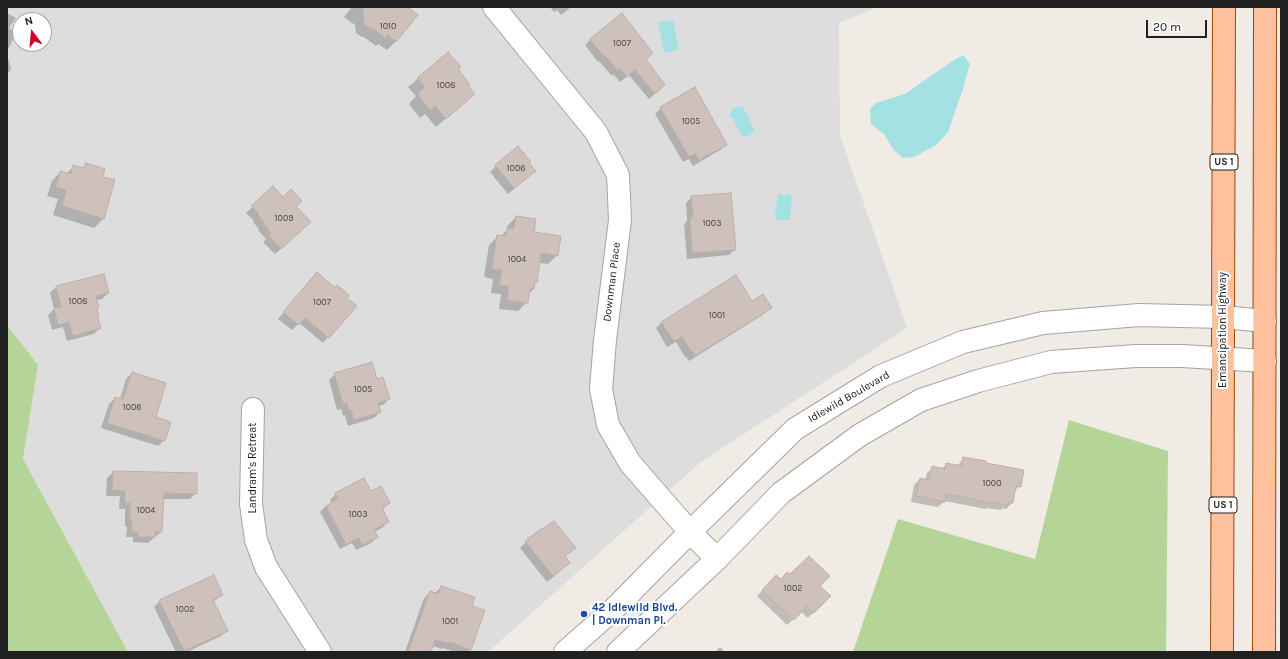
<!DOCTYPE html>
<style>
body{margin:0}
#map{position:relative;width:1288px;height:659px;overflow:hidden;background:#f1ebe6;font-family:Karla,sans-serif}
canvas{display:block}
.frame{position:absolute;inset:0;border:8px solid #202020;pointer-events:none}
.north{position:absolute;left:12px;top:12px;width:40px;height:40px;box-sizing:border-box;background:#fff;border:1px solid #a6a6a6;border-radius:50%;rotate:344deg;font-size:11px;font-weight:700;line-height:16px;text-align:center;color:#202020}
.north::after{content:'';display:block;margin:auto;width:14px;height:18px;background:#d0002b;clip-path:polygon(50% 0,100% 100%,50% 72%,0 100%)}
.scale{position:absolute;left:1146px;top:20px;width:61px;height:18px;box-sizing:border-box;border:2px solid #202020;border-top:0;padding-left:5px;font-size:12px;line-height:14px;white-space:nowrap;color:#202020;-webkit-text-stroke:3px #fff;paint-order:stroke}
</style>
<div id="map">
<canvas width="1288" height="659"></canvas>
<div class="frame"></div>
<div class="north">N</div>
<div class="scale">20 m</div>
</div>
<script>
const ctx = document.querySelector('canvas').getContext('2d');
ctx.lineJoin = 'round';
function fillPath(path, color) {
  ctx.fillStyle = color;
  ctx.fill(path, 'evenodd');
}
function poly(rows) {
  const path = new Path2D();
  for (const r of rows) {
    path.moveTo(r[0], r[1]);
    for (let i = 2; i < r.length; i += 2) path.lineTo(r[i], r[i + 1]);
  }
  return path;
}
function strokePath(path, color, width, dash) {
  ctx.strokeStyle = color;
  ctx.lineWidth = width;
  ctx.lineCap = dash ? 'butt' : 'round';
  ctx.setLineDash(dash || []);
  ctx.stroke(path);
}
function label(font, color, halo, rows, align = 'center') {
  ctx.font = font + ' Karla,sans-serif';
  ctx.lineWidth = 4;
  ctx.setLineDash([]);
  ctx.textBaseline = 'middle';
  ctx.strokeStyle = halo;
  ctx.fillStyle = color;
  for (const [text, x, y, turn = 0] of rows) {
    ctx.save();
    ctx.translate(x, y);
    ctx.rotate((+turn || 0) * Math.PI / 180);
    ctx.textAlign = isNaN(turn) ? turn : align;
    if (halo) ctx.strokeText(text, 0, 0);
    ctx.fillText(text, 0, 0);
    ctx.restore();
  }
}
const residential = poly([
 [7,7,878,7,839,23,840,135,907,328,701,462,488,652,128,652,23,459,38,365,7,325],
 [20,20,44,20,44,44,20,44]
]);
const forest = poly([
 [7,325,38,365,23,459,128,652,7,652],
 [1069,420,1168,451,1166,652,853,652,898,519,1035,559]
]);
const water = poly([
 [673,20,679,50,664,53,658,23],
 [963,55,970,64,962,92,948,132,936,145,914,157,903,158,893,149,884,134,871,124,870,109,876,103,905,94,951,62],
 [739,106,743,107,749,118,750,123,754,128,754,131,749,136,744,137,741,135,738,127,736,127,734,120,729,115,733,109],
 [780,194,783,195,789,194,792,197,790,218,789,220,778,220,775,217,775,214,778,195]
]);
const shadow = poly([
 [352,7,407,7,396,41,387,50,378,44,376,46,364,37,362,37,356,33,355,25,344,17],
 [550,7,571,7,561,15,557,10,554,12],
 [7,13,16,18,9,28,16,33,7,52],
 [590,40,652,53,645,60,658,91,649,99,629,75,620,82,614,75,611,75,599,61,598,62,585,45],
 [448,53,467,87,474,94,436,127,425,114,420,118,409,104,416,96,408,87],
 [7,55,11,69,7,75],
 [661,108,726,144,720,150,693,166,689,159,683,162,655,114],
 [86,164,102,177,103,219,94,228,53,215,58,199,47,196,52,181,60,172,66,174,74,166,82,169],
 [496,166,528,177,508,194,490,172],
 [273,187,283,198,304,227,275,254,263,242,266,239,258,230,259,229,253,222,254,221,246,213],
 [692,197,735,249,729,255,687,259,684,224,687,221,686,203],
 [516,217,557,255,548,264,539,263,536,282,534,284,534,289,528,294,527,302,518,311,499,309,501,294,491,293,493,279,484,277,489,245,498,236,501,236,507,230,507,226],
 [104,275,108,293,102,299,96,300,97,318,100,328,94,334,67,341,63,327,52,330,48,315,54,309,50,293,56,287],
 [311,280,334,289,328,337,323,343,299,323,292,330,278,319],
 [752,302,770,308,764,314,689,361,686,357,685,357,676,342,667,347,656,328,662,322],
 [132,373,155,418,164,440,158,446,101,428,109,404,115,398,120,399,126,379],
 [335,374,389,399,383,405,378,406,380,412,374,418,348,426,345,415,343,416,341,409,337,410,329,380],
 [964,458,984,464,1020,486,1013,492,1012,503,1006,509,1003,508,1001,510,986,508,985,509,945,501,938,507,911,502,914,485,920,479,925,480,927,473,933,467,941,469,947,464,957,466],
 [113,472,196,474,196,493,190,499,162,499,161,532,148,543,133,542,133,537,126,537,127,527,125,526,125,509,119,509,120,496,106,496,107,478],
 [370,492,389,503,383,509,388,522,382,528,374,532,377,537,371,543,356,550,352,543,340,549,320,512,326,506,332,504,330,500,336,494],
 [526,542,574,548,564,557,563,569,547,582,520,548],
 [776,576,781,580,830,596,808,618,801,612,787,625,757,596],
 [441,587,470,606,483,611,470,650,468,652,455,652,443,648,442,649,432,646,430,652,405,652,424,598,430,592,435,593],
 [222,595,213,602,227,630,221,636,187,652,176,652,154,607,160,601],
 [720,647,725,652,715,652]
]);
const building = poly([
 [363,7,408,7,418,15,396,42,388,35,385,38,374,29,371,29,364,24,363,7],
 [622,13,653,53,646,59,665,85,655,94,635,70,627,77,620,69,617,70,605,55,604,57,590,39,622,13],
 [448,52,461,67,458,69,470,85,468,86,475,94,446,119,435,106,430,110,417,94,425,87,417,78,448,52],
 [695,87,727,145,699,160,695,154,689,157,660,107,695,87],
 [518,146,531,162,529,163,536,171,514,188,495,165,518,146],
 [86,163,105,169,103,177,115,180,104,219,62,206,66,190,56,187,60,171,71,174,73,165,84,168,86,163],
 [273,186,283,197,291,189,302,201,296,206,311,222,281,249,269,236,271,233,263,223,264,222,258,215,259,214,251,206,273,186],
 [731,193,736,250,692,253,690,217,693,217,691,196,731,193],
 [516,216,536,219,534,232,561,236,558,256,541,253,537,282,535,282,534,289,530,289,528,303,507,300,509,286,499,285,502,270,492,269,497,235,506,236,507,228,514,229,516,216],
 [317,272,334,287,337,285,349,295,347,298,357,306,329,338,305,318,298,325,283,312,317,272],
 [104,274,109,293,96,296,99,308,97,309,99,318,98,318,101,328,73,336,69,322,58,325,54,308,61,307,56,286,104,274],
 [736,275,752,301,763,294,772,308,695,356,693,351,692,352,682,337,674,341,661,322,736,275],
 [372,362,377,379,383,377,390,399,378,403,381,412,354,420,351,410,349,411,347,403,343,404,334,373,372,362],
 [132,372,166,383,156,417,171,422,165,441,107,423,115,397,123,399,132,372],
 [963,457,986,461,986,463,1024,470,1021,487,1016,486,1013,503,1009,502,1008,505,992,502,992,503,947,494,945,502,916,496,920,478,929,480,932,466,945,469,946,463,962,466,963,457],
 [113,471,197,473,197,494,164,493,162,532,155,532,155,537,138,537,138,532,132,532,132,521,130,521,130,503,125,503,125,491,112,490,113,471],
 [364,478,371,491,381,486,390,503,382,508,389,522,374,530,378,537,362,545,359,538,346,544,326,506,338,499,335,493,364,478],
 [554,521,576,548,565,556,570,563,553,576,525,541,542,528,543,529,554,521],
 [809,556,830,576,820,586,831,596,814,613,807,606,794,620,762,590,776,575,781,579,787,572,790,574,809,556],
 [214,575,223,595,213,600,228,631,184,651,159,600,214,575],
 [441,586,475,597,472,606,485,610,471,650,450,642,449,643,435,640,431,652,408,652,430,591,438,594,441,586]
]);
const minor = poly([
 [494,7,596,132,618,175,620,220,605,340,601,389,608,425,630,463,690,532,717,559],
 [253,409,251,504,256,540,266,567,320,652]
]);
const tertiary = poly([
 [565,652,614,609,690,532,795,429,881,376,963,342,1043,323,1139,315,1223,317,1265,321],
 [618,652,717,559,781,493,860,435,921,400,978,381,1051,362,1136,356,1182,356,1265,361]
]);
const primary = poly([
 [1222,652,1224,7],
 [1264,652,1265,7]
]);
const markers = [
 [584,614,4,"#1a4fb4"]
];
const numberNames = [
 ["1010",388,26],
 ["1007",622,43],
 ["1008",446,85],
 ["1005",691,121],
 ["1006",516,168],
 ["1009",284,218],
 ["1003",712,223],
 ["1004",517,259],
 ["1008",78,301],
 ["1007",322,302],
 ["1001",717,315],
 ["1005",363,389],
 ["1006",132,407],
 ["1000",992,483],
 ["1004",146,510],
 ["1003",358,514],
 ["1002",793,588],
 ["1002",185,609],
 ["1001",450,621]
];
const shields = [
 [1224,162,28],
 [1223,505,28]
];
const shieldNames = [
 ["US 1",1224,162],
 ["US 1",1223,505]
];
const streetNames = [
 ["Downman Place",612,282,-83],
 ["Emancipation Highway",1223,330,-90],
 ["Idlewild Boulevard",849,397,-30],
 ["Landram's Retreat",253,468,-90]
];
const transitNames = [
 ["42 Idlewild Blvd.",592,608],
 ["| Downman Pl.",592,621]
];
fillPath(residential, '#dedddd');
fillPath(forest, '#b5d497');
fillPath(water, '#a3e1e2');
fillPath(shadow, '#0003');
fillPath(building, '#cec0bb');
strokePath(building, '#c4aea7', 1);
strokePath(minor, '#a4a4a4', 24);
strokePath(tertiary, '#a4a4a4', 24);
strokePath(primary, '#9c4800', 24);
strokePath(minor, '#fff', 22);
strokePath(tertiary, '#fff', 22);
strokePath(primary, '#ffc09d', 22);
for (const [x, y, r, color] of markers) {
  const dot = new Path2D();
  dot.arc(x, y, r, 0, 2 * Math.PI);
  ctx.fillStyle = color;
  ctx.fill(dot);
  strokePath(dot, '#fff', 1.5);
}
label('9px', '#4c4847', null, numberNames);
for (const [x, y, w] of shields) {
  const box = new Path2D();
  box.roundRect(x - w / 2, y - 8, w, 16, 3);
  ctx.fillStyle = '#fff';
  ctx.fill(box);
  strokePath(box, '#202020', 1);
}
label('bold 10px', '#202020', null, shieldNames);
label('11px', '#202020', '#fff', streetNames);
label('bold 11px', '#164399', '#fff', transitNames, 'left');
</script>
